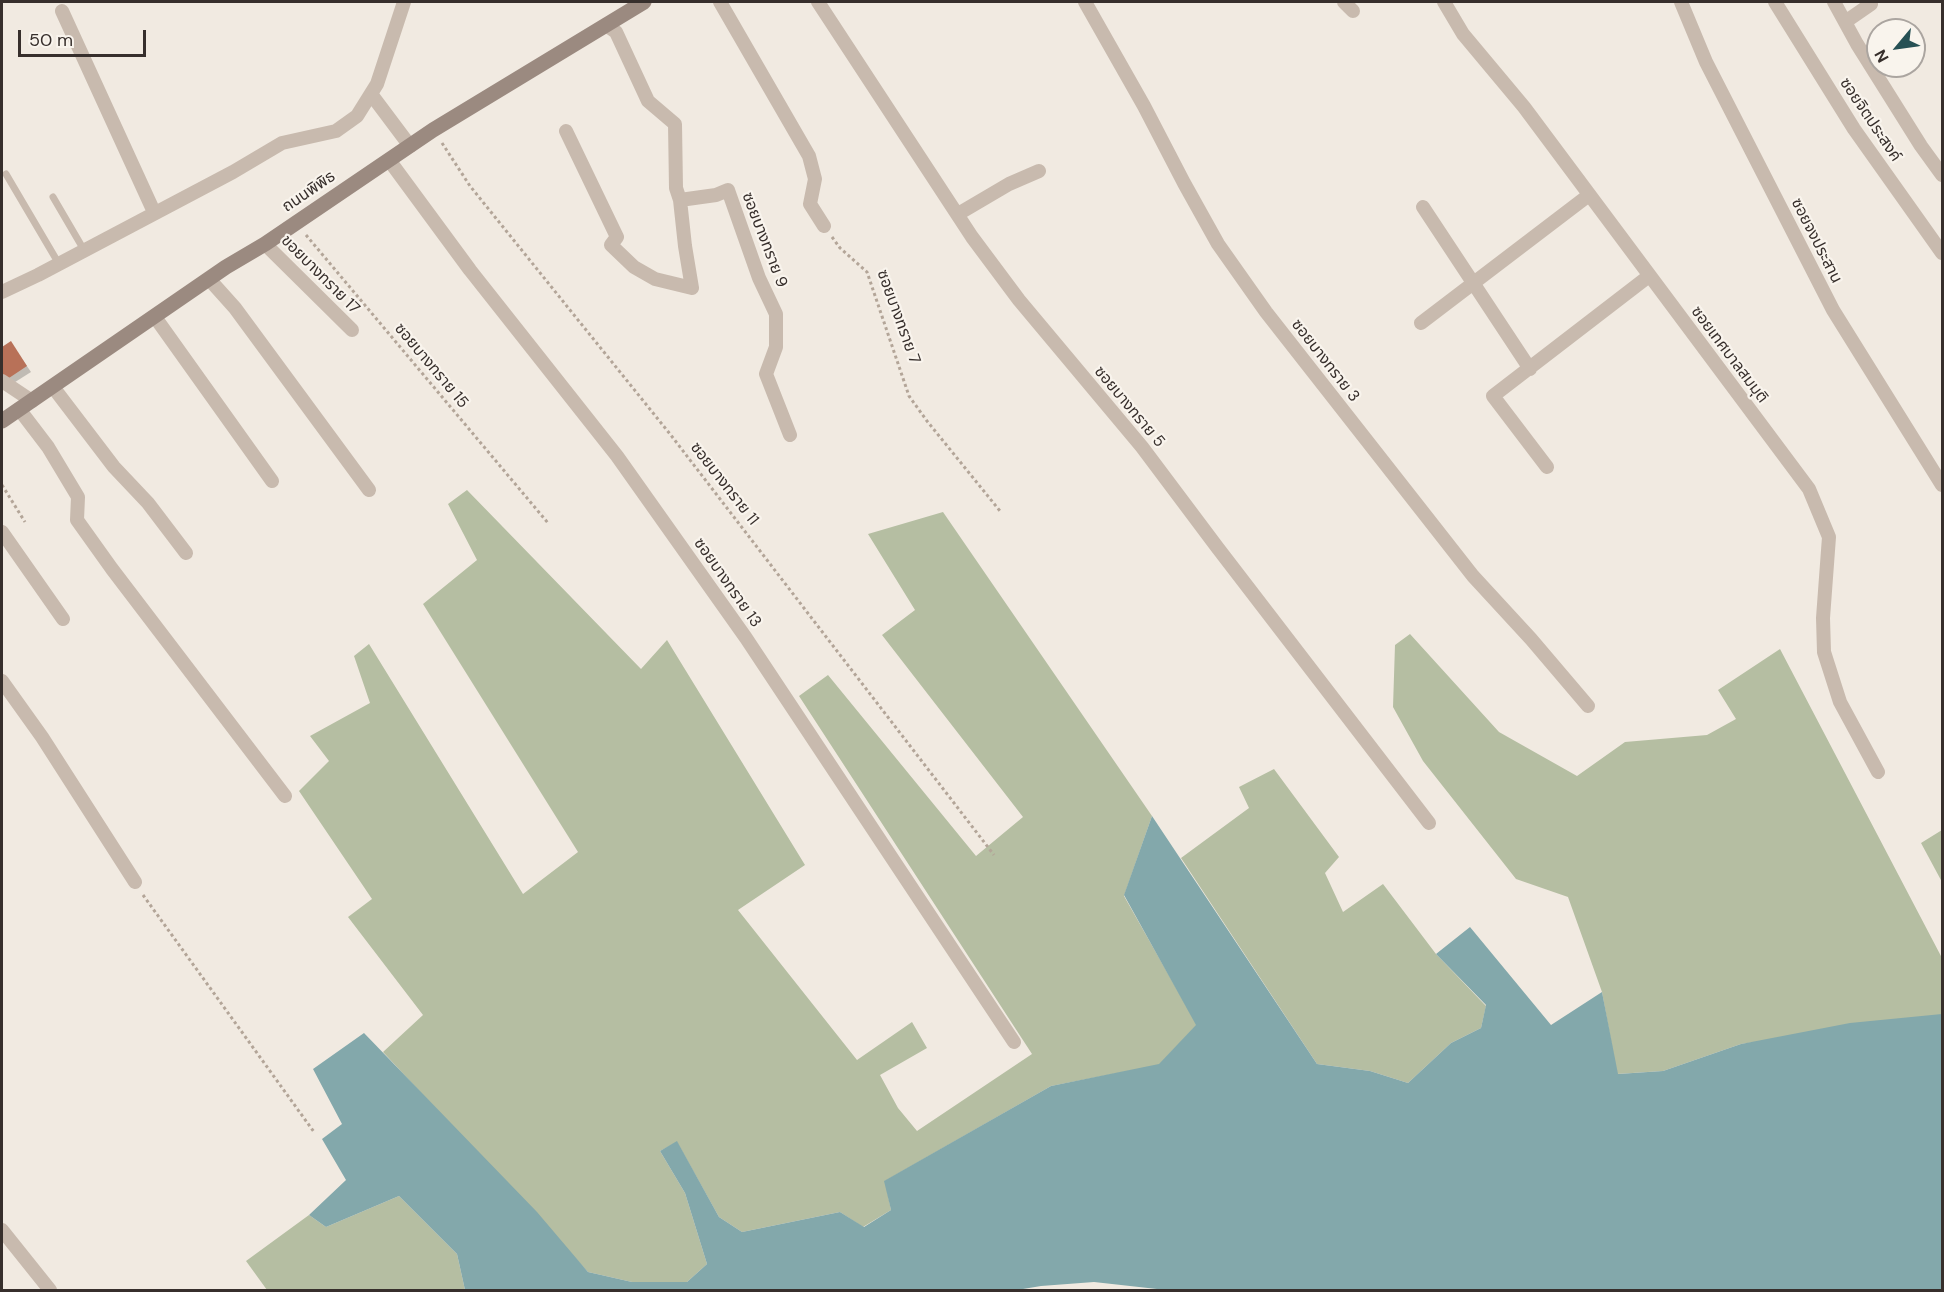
<!DOCTYPE html>
<meta charset="utf-8">
<style>
body{margin:0}
#map{position:relative;width:1944px;height:1292px;overflow:hidden;background:#f1eae1;font-family:"DM Sans",sans-serif}
canvas{display:block}
.frame{position:absolute;inset:0;border:3px solid #372f2c;pointer-events:none}
.north{position:absolute;left:1866px;top:18px;width:60px;height:60px;box-sizing:border-box;background:#f9f4ed;border:2px solid #aba5a0;border-radius:50%;rotate:241deg;font-size:16px;font-weight:700;line-height:24px;text-align:center;color:#372f2c}
.north::after{content:'';display:block;margin:auto;width:21px;height:27px;background:#265054;clip-path:polygon(50% 0,100% 100%,50% 72%,0 100%)}
.scale{position:absolute;left:18px;top:30px;width:128px;height:27px;box-sizing:border-box;border:3px solid #372f2c;border-top:0;padding-left:8px;font-size:18px;line-height:21px;white-space:nowrap;color:#372f2c;-webkit-text-stroke:4px #f9f4ed;paint-order:stroke}
</style>
<div id="map">
<canvas width="1944" height="1292"></canvas>
<div class="frame"></div>
<div class="north">N</div>
<div class="scale">50 m</div>
</div>
<script>
const ctx = document.querySelector('canvas').getContext('2d');
ctx.lineJoin = 'round';
function fillPath(path, color) {
  ctx.fillStyle = color;
  ctx.fill(path, 'evenodd');
}
function poly(rows) {
  const path = new Path2D();
  for (const r of rows) {
    path.moveTo(r[0], r[1]);
    for (let i = 2; i < r.length; i += 2) path.lineTo(r[i], r[i + 1]);
  }
  return path;
}
function strokePath(path, color, width, dash) {
  ctx.strokeStyle = color;
  ctx.lineWidth = width;
  ctx.lineCap = dash ? 'butt' : 'round';
  ctx.setLineDash(dash || []);
  ctx.stroke(path);
}
function label(font, color, halo, rows, align = 'center') {
  ctx.font = font + ' "DM Sans","Noto Sans Thai",sans-serif';
  ctx.lineWidth = 4.5;
  ctx.setLineDash([]);
  ctx.textBaseline = 'middle';
  ctx.strokeStyle = halo;
  ctx.fillStyle = color;
  for (const [text, x, y, turn = 0] of rows) {
    ctx.save();
    ctx.translate(x, y);
    ctx.rotate((+turn || 0) * Math.PI / 180);
    ctx.textAlign = isNaN(turn) ? turn : align;
    if (halo) ctx.strokeText(text, 0, 0);
    ctx.fillText(text, 0, 0);
    ctx.restore();
  }
}
const green = poly([
 [467,490,641,669,667,640,805,865,738,910,857,1060,912,1022,927,1048,880,1075,898,1108,917,1131,1032,1054,799,696,828,675,976,856,1023,817,882,635,915,610,868,534,943,512,1152,816,1124,896,1197,1025,1159,1065,1051,1086,885,1181,891,1210,863,1227,840,1212,742,1232,719,1217,677,1142,660,1151,685,1193,707,1264,687,1282,632,1282,588,1272,383,1052,423,1015,348,917,372,899,299,791,329,761,310,736,370,703,354,656,369,644,523,894,578,852,423,604,477,560,448,504],
 [1410,634,1499,732,1577,776,1625,742,1707,735,1736,719,1718,690,1780,649,1942,958,1942,1016,1741,1044,1663,1071,1617,1074,1602,992,1568,897,1516,879,1423,761,1393,707,1395,645],
 [1274,769,1339,857,1325,873,1343,912,1383,884,1436,954,1486,1006,1481,1028,1451,1043,1408,1083,1370,1071,1317,1064,1181,858,1249,808,1239,787],
 [1942,830,1942,882,1921,843],
 [399,1196,457,1254,465,1290,267,1290,246,1261,309,1215,326,1227]
]);
const water = poly([
 [1152,816,1317,1064,1370,1071,1408,1083,1451,1043,1481,1028,1486,1005,1436,954,1470,927,1551,1025,1602,992,1618,1074,1663,1071,1741,1044,1850,1023,1942,1014,1942,1290,465,1290,457,1254,399,1196,326,1227,309,1215,346,1180,322,1139,342,1124,313,1069,364,1033,537,1212,588,1272,632,1282,687,1282,707,1264,685,1193,660,1151,677,1141,719,1217,742,1232,840,1212,864,1227,891,1210,884,1181,1051,1086,1159,1064,1196,1025,1124,895]
]);
const pier = poly([
 [1094,1282,1166,1290,1017,1290,1041,1286]
]);
const shadow = poly([
 [11,343,31,372,12,384,2,370,2,348]
]);
const building = poly([
 [11,341,27,366,6,380,2,373,2,347]
]);
const path = poly([
 [442,143,470,186,670,434,994,855],
 [306,235,548,523],
 [832,237,840,248,867,272,909,396,927,421,1000,511],
 [2,485,25,522],
 [143,895,314,1132]
]);
const lane = poly([
 [6,174,59,264],
 [53,197,84,250]
]);
const street = poly([
 [720,2,809,156,815,179,810,204,824,226],
 [818,2,972,237,1019,300,1142,447,1217,547,1429,823],
 [1085,2,1144,106,1184,183,1218,244,1266,312,1473,576,1531,639,1588,706],
 [1344,2,1353,11],
 [1444,2,1463,34,1524,107,1809,489,1829,537,1823,618,1824,652,1840,702,1878,772],
 [1681,2,1706,62,1833,310,1942,485],
 [1775,2,1854,129,1942,253],
 [1834,2,1857,44,1921,146,1942,175],
 [62,11,154,212],
 [1845,22,1871,4,1870,2],
 [606,25,616,32,648,101,675,124,676,188,680,200,716,195,728,190,759,278,776,314,776,347,766,374,790,435],
 [371,94,410,146],
 [566,131,617,237,611,245,634,267,655,279,692,288,685,246,680,200],
 [389,160,470,270,617,456,746,638,1014,1042],
 [1423,207,1530,369],
 [958,214,1009,184,1039,171],
 [265,244,352,330],
 [209,279,235,308,369,490],
 [2,292,38,275,233,172,282,143,336,131,357,116,377,84,404,2],
 [155,317,272,481],
 [1421,323,1589,195],
 [2,381,32,401],
 [53,387,114,467,148,503,186,553],
 [19,409,48,447,78,497,77,520,112,569,285,796],
 [1547,467,1493,396,1649,276],
 [2,532,63,619],
 [2,681,42,737,135,882],
 [2,1230,50,1290]
]);
const secondary = poly([
 [2,421,226,267,265,244,433,130,644,2]
]);
const streetNames = [
 ["ซอยจิตประสงค์",1870,120,56],
 ["ถนนพิพิธ",309,192,-34],
 ["ซอยบางทราย 9",764,240,69],
 ["ซอยจงประสาน",1816,241,63],
 ["ขอยบางทราย 17",320,275,45],
 ["ซอยบางทราย 7",898,317,70],
 ["ซอยเทศบาลสมมุติ",1729,355,53],
 ["ซอยบางทราย 3",1325,361,52],
 ["ซอยบางทราย 15",431,366,50],
 ["ซอยบางทราย 5",1129,407,50],
 ["ซอยบางทราย 11",724,484,52],
 ["ซอยบางทราย 13",727,583,55]
];
fillPath(green, '#b5bea2');
fillPath(water, '#83a8ab');
fillPath(pier, '#f1eae1');
fillPath(shadow, '#0003');
fillPath(building, '#b87158');
strokePath(path, '#b3a598', 3, [3, 3]);
strokePath(lane, '#c8baae', 7);
strokePath(street, '#c8baae', 14);
strokePath(secondary, '#9b8a80', 15);
label('16px', '#372f2c', '#f9f4ed', streetNames);
</script>
